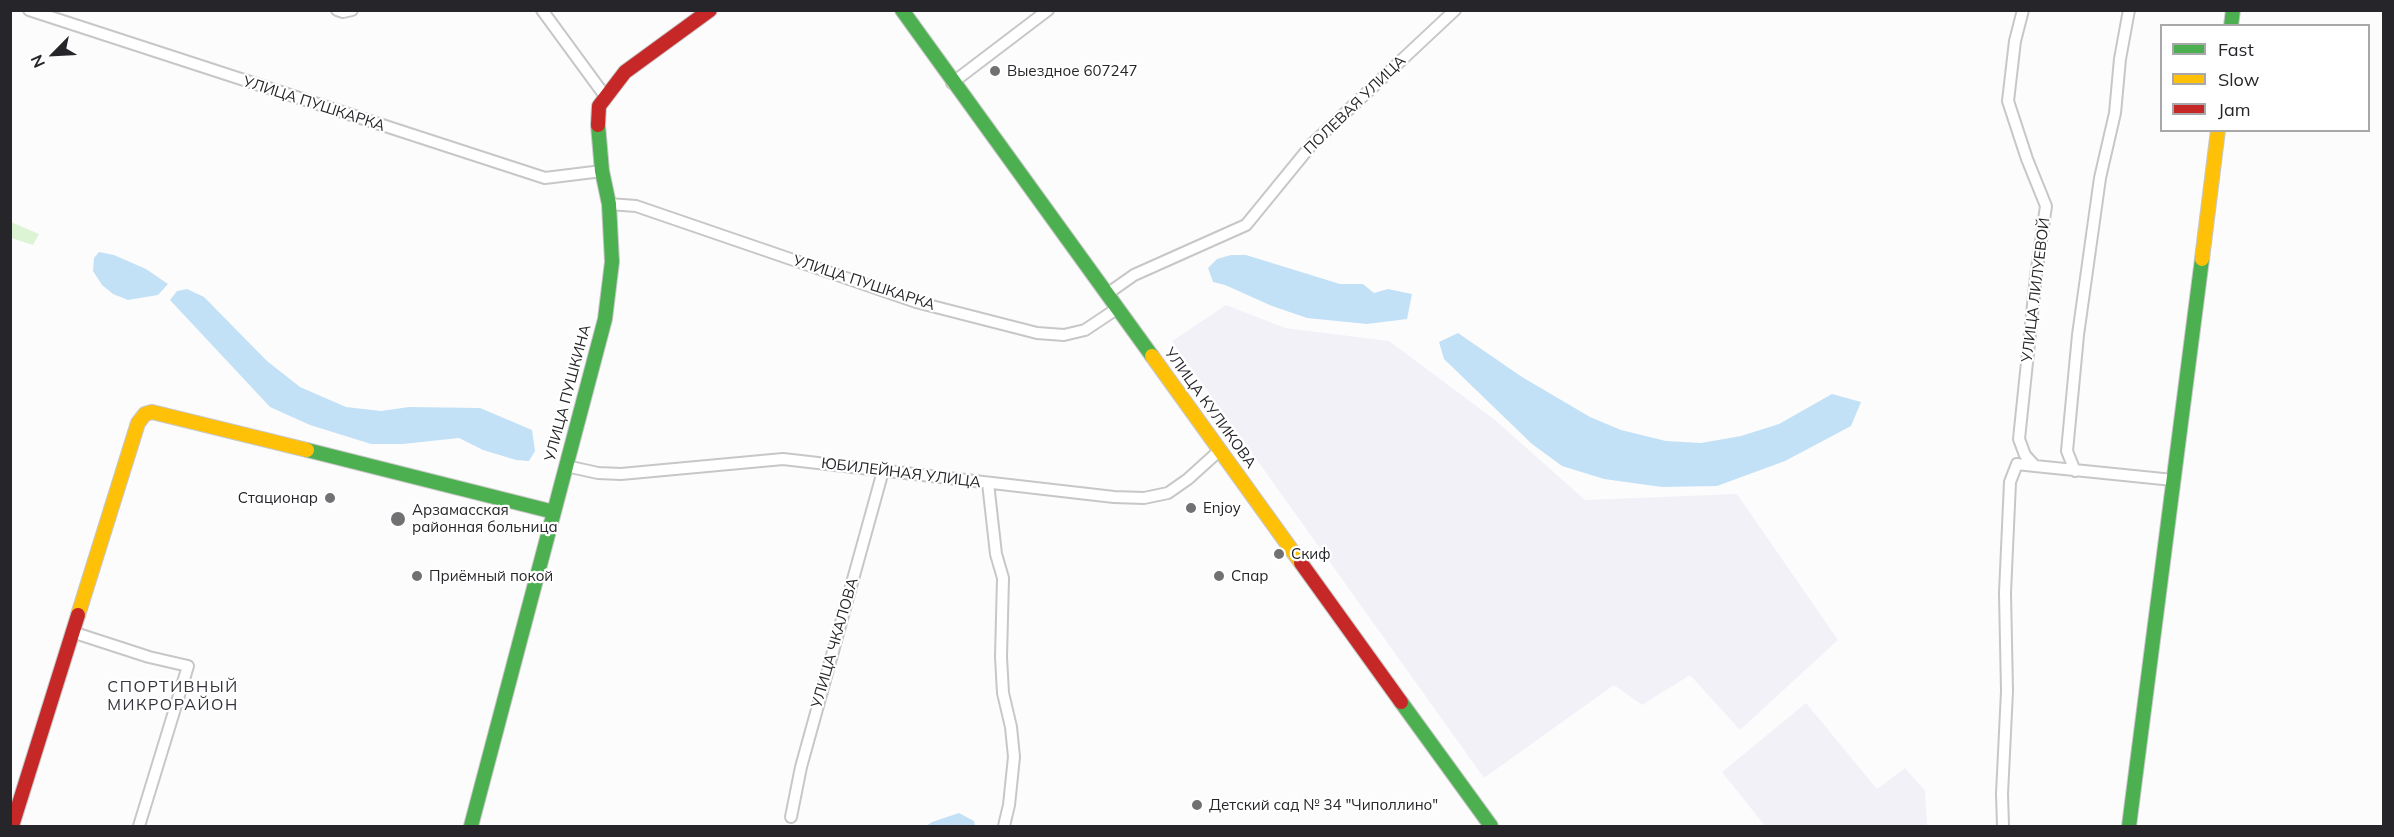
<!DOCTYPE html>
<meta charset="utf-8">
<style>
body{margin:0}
#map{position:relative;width:2394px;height:837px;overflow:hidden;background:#fcfcfc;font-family:Mulish,sans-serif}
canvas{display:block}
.frame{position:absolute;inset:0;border:12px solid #26262a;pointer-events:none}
.legend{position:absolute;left:2160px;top:24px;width:210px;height:108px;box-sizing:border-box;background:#fff;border:2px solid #a8a8aa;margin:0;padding:8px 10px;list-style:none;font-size:18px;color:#26262a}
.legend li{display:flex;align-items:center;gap:12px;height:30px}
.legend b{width:30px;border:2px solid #a8a8aa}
.north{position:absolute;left:24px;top:24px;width:60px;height:60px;-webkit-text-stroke:4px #fff;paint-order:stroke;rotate:246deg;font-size:16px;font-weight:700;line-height:24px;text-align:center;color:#26262a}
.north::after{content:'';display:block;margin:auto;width:21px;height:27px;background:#26262a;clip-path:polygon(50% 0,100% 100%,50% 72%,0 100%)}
</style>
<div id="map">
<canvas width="2394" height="837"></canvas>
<div class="frame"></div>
<ul class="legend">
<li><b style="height:8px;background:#4caf50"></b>Fast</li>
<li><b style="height:8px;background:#ffc107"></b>Slow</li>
<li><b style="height:8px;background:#c62828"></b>Jam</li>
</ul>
<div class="north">N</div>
</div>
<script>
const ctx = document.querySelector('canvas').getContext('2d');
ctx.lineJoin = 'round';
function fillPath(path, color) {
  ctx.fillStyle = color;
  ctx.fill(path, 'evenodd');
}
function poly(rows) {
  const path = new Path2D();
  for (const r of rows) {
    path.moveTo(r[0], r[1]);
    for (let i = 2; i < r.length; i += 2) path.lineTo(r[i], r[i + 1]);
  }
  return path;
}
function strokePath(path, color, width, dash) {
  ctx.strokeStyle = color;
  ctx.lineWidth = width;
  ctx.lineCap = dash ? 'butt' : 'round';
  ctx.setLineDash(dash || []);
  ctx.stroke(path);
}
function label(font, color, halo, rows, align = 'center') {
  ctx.font = font + ' Mulish,sans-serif';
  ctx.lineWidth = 4.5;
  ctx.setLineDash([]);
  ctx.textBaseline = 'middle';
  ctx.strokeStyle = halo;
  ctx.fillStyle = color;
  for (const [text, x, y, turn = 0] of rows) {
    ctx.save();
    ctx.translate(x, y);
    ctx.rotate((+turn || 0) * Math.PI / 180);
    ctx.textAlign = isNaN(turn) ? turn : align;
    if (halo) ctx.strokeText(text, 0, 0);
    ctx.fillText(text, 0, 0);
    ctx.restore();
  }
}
const built = poly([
 [1226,305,1285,328,1389,341,1495,420,1585,500,1737,494,1838,640,1740,730,1690,675,1642,705,1614,685,1484,778,1172,341],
 [1806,703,1877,789,1905,768,1925,791,1927,826,1765,826,1722,772]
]);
const green = poly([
 [11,222,39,234,33,245,11,238]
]);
const water = poly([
 [99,252,114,255,146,269,168,284,158,295,128,300,113,294,102,285,93,271,94,258],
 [1231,255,1246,255,1340,284,1363,284,1374,293,1388,289,1412,294,1407,319,1367,324,1307,318,1272,306,1225,285,1213,282,1208,268,1217,259],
 [187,289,204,297,267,361,300,387,346,407,381,411,409,407,480,408,532,430,535,451,529,461,516,460,483,450,459,438,403,444,371,444,310,425,270,407,170,300,177,291],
 [1458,333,1522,377,1590,417,1621,430,1666,441,1701,443,1741,436,1779,424,1832,394,1861,402,1851,426,1785,461,1717,486,1662,487,1604,479,1562,466,1532,444,1444,359,1439,342],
 [959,813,974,821,975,826,926,826,932,822]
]);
const street = poly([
 [29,10,545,178,602,171],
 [337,10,343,12,352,10],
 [542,10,605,96],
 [2023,10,2015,41,2008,101,2027,159,2046,206,2036,276,2019,439,2025,455,2035,466,2173,480],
 [952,83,1048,10],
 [609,204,636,206,916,302,1037,333,1064,335,1085,330,1118,308],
 [1107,294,1134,275,1246,225,1313,143,1455,10],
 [566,466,598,473,621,474,783,459,1114,497,1144,498,1168,493,1188,479,1220,450],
 [2075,471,2067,451,2078,335,2100,178,2115,113,2120,59,2129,10],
 [988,483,996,554,1003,578,1001,657,1003,693,1011,727,1014,757,1009,805,1004,826],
 [72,632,149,657,188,666,139,826],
 [791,817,801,767,883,471],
 [2003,826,2002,794,2007,691,2005,593,2010,482,2017,464,2035,466]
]);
const fast = poly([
 [902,10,1152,356],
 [2231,26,2233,10],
 [307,450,554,512],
 [1401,702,1491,826],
 [471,826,605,319,612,262,609,204,602,171,598,125],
 [2129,826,2202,259]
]);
const slow = poly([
 [2202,259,2218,130],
 [1152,356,1301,563],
 [78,615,138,423,145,414,152,412,307,450]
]);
const jam = poly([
 [598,125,599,106,625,72,710,10],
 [1301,563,1401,702],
 [12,826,78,615]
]);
const markers = [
 [995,71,6,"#717174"],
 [330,498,6,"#717174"],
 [1191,508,6,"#717174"],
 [398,519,8,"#717174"],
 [1279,554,6,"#717174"],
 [417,576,6,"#717174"],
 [1219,576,6,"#717174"],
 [1197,805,6,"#717174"]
];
const poiNames = [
 ["Выездное 607247",1007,71],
 ["Стационар",318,498,"right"],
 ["Enjoy",1203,508],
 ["Арзамасская",412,510],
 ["районная больница",412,527],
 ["Скиф",1291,554],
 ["Приёмный покой",429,576],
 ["Спар",1231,576],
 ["Детский сад № 34 \"Чиполлино\"",1209,805]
];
const streetNames = [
 ["УЛИЦА ПУШКАРКА",314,104,18],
 ["ПОЛЕВАЯ УЛИЦА",1355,105,-44],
 ["УЛИЦА ПУШКАРКА",864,283,18],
 ["УЛИЦА ЛИЛУЕВОЙ",2036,290,-83],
 ["УЛИЦА ПУШКИНА",568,393,-75],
 ["УЛИЦА КУЛИКОВА",1210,408,54],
 ["ЮБИЛЕЙНАЯ УЛИЦА",901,473,7],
 ["УЛИЦА ЧКАЛОВА",835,643,-74]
];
const neighbourhoodNames = [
 ["СПОРТИВНЫЙ",173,687],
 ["МИКРОРАЙОН",173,705]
];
fillPath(built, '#f2f1f8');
fillPath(green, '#ddf4d4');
fillPath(water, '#c3e1f6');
strokePath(street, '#c7c7c8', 14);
strokePath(fast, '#c7c7c8', 16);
strokePath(slow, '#c7c7c8', 16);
strokePath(jam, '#c7c7c8', 16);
strokePath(street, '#fff', 10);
strokePath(fast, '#4caf50', 14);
strokePath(slow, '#ffc107', 14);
strokePath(jam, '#c62828', 14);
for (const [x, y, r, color] of markers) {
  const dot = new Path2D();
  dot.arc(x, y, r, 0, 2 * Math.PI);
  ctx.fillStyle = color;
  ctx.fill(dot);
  strokePath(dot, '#fff', 2);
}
label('15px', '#26262a', '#fff', poiNames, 'left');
label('15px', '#26262a', '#fff', streetNames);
ctx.letterSpacing = '1.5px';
label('16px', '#34343c', '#fff', neighbourhoodNames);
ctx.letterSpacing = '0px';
</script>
